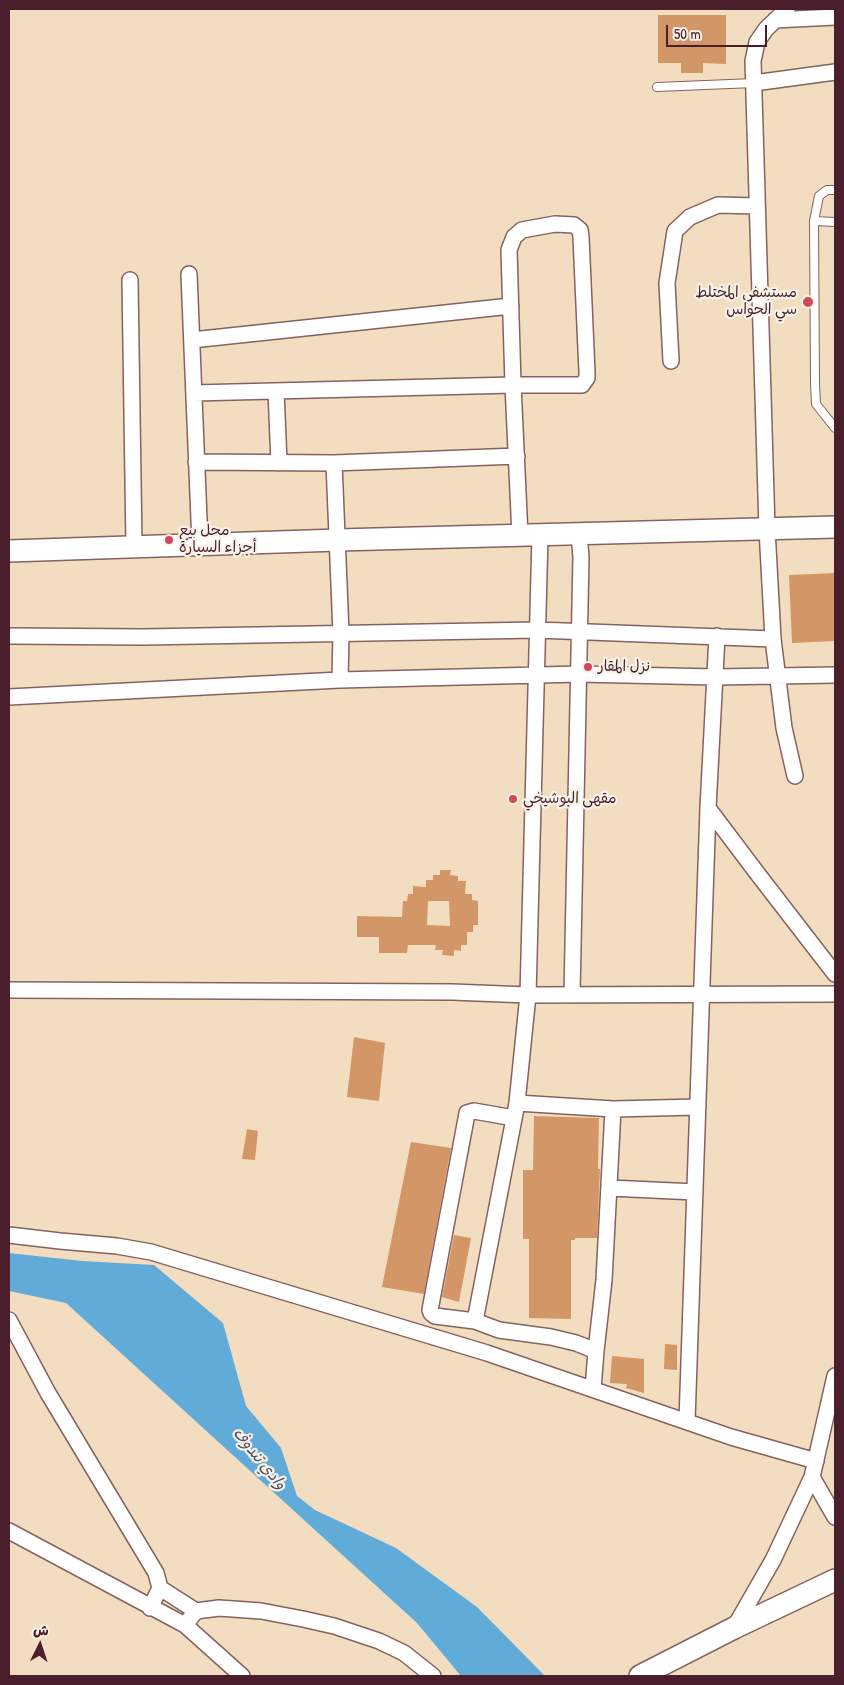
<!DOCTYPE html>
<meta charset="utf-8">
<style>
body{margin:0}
#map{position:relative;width:844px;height:1685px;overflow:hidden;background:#f3ddc0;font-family:"Patrick Hand","Playpen Sans Arabic",sans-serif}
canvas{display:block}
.frame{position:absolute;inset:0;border:10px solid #4a1f2b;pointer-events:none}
.north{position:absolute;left:15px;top:1620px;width:50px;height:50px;-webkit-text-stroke:4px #f7f3e8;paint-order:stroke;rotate:4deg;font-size:14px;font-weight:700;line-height:20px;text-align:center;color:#4a1f2b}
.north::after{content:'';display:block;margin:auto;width:18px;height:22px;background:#4a1f2b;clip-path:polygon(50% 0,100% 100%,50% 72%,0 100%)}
.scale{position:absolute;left:666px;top:25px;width:101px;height:22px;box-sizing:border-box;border:2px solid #4a1f2b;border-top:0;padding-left:6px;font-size:15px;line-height:18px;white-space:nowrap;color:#4a1f2b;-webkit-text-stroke:4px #f7f3e8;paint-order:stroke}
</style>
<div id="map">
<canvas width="844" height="1685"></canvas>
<div class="frame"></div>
<div class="north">ش</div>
<div class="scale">50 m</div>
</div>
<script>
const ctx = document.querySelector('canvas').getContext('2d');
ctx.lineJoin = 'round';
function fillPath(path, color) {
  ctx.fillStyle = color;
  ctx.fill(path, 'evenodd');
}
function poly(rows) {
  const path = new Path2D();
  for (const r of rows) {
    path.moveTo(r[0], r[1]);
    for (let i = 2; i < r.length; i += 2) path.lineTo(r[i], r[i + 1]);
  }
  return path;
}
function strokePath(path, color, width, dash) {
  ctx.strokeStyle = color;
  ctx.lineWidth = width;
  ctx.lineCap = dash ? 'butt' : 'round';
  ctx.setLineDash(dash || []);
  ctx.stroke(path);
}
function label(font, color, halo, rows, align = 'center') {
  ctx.font = font + ' "Patrick Hand","Playpen Sans Arabic",sans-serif';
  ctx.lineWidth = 4.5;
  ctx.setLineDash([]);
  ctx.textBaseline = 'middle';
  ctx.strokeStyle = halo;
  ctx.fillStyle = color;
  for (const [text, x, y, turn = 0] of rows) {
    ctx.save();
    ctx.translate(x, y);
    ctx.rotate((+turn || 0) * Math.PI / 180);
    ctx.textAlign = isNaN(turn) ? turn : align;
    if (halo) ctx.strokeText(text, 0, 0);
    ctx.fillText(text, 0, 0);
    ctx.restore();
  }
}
const water = poly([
 [9,1253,82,1261,154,1265,223,1323,246,1406,281,1448,297,1496,315,1510,396,1548,477,1607,545,1676,461,1676,417,1623,66,1303,9,1291]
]);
const building = poly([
 [658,15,726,15,726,64,703,63,703,73,681,73,681,63,658,63],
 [835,573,835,641,792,643,789,575],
 [440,870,451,870,450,875,458,876,458,881,466,881,465,894,472,894,472,900,478,901,478,925,473,925,473,932,467,932,467,945,461,945,461,951,454,950,454,956,442,955,443,950,435,950,436,945,408,945,407,953,379,953,379,937,357,937,357,916,402,917,403,901,407,901,408,894,413,894,413,886,426,887,426,880,433,880,433,875,440,875],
 [428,901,449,901,450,926,427,925],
 [354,1037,385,1043,379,1101,347,1097],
 [534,1116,599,1118,598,1169,600,1169,597,1238,575,1238,575,1240,571,1240,571,1319,529,1318,529,1239,523,1239,523,1170,533,1170],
 [247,1129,258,1131,255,1160,242,1159],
 [411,1142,451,1148,424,1294,382,1287],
 [454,1235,471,1238,459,1302,442,1297],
 [665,1344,677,1345,677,1370,664,1369],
 [612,1356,644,1359,644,1393,626,1388,627,1384,610,1383]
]);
const service = poly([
 [657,87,754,83],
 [835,190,827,190,819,196,814,221,815,384,816,404,835,428],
 [814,221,835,222]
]);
const minor = poly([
 [787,9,766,29,757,42,753,61,767,529,773,639,784,728,795,776],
 [775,20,835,17],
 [754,83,835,72],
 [189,274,200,544],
 [130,280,134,547],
 [192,340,511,306],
 [671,361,667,283,675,231,690,217,718,205,757,206],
 [276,391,279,463],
 [194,393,513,385,582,385,587,378,587,372,581,237,580,230,574,225,555,224,522,230,514,237,509,250,513,385,520,536],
 [196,462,334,463,517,456],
 [334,463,341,633,340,680],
 [540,536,528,995,517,1103,475,1321,499,1330,551,1337,576,1343,596,1351,593,1389],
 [9,636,143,637,537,630,773,639],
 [9,697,340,680,579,674,716,677,835,675],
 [708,808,757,873,835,974],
 [9,990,452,992,528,995,835,994],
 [572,994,581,557,579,534],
 [517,1103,613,1109,698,1107],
 [610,1188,695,1192],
 [9,1235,60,1241,117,1246,151,1252,487,1353,731,1437,816,1461],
 [9,1320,48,1393,156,1573,160,1588,150,1608],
 [475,1321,435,1316,431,1313,430,1310,466,1119,467,1113,474,1111,514,1118],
 [596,1351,604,1280,613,1109],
 [687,1421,708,808,717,636],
 [812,1477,835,1517],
 [9,1531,185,1625,242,1676],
 [160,1588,196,1611],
 [185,1625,196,1611,219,1608,261,1611,303,1619,334,1626,379,1641,404,1653,433,1676],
 [734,1628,773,1560,812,1477,835,1376]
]);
const secondary = poly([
 [9,551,338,540,835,527],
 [640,1676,734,1628,835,1580]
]);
const markers = [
 [808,302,6,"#d1495b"],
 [169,540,5,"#d1495b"],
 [588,667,5,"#d1495b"],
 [513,799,5,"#d1495b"]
];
const poiNames = [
 ["مستشفى المختلط",797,293,"right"],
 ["سي الحواس",797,310,"right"],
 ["محل بيع",179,531],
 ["أجزاء السيارة",179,548],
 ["نزل المقار",598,667],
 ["مقهى البوشيخي",523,799]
];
const waterNames = [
 ["وادي تندوف",259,1459,51]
];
fillPath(water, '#61abd9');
fillPath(building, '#d39767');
strokePath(service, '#85625f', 10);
strokePath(minor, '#85625f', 18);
strokePath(secondary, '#85625f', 24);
strokePath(service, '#fff', 8);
strokePath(minor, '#fff', 15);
strokePath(secondary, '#fff', 21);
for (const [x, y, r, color] of markers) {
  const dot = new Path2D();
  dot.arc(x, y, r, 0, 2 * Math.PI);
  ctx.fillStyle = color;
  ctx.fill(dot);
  strokePath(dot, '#f7f3e8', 2);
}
label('15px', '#4a1f2b', '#f7f3e8', poiNames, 'left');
label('italic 16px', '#525068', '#f7f3e8', waterNames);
</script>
